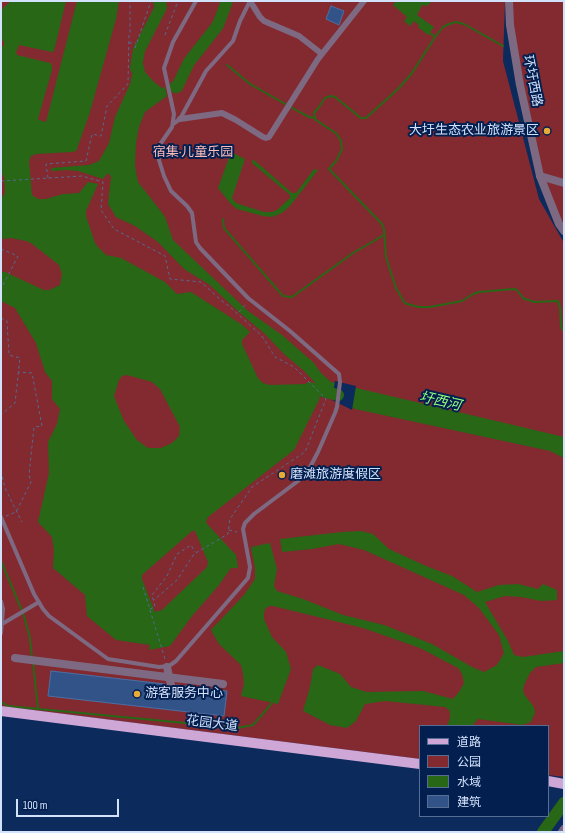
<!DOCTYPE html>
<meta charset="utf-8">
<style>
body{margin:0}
#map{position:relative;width:565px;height:833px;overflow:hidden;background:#0c2a5b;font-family:"Sofia Sans Condensed","Noto Sans SC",sans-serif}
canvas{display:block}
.frame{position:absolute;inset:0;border:2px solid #d3e2fb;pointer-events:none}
.legend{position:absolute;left:419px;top:725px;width:130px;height:92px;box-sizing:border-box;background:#031f4f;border:1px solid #566d94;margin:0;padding:5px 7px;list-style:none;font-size:12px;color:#d3e2fb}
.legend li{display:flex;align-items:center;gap:8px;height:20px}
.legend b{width:20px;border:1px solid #566d94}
.scale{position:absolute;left:16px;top:799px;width:103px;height:18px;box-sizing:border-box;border:2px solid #d3e2fb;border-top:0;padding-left:5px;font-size:12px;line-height:14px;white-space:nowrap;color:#d3e2fb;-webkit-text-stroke:3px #031f4f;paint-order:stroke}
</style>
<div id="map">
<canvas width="565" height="833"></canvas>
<div class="frame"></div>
<ul class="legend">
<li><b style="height:5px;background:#cea7d7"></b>道路</li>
<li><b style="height:11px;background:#832a31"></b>公园</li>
<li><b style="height:11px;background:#276715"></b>水域</li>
<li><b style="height:11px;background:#325387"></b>建筑</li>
</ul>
<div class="scale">100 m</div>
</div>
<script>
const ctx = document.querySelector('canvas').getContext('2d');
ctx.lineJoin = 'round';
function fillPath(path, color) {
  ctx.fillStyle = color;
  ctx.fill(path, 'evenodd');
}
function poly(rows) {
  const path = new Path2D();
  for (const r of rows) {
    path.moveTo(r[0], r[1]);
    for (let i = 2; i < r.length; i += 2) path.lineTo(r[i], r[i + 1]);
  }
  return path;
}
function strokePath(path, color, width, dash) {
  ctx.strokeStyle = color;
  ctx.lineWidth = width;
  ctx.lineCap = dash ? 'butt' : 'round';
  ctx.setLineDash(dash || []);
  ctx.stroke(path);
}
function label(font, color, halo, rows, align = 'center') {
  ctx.font = font + ' "Sofia Sans Condensed","Noto Sans SC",sans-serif';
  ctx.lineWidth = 4;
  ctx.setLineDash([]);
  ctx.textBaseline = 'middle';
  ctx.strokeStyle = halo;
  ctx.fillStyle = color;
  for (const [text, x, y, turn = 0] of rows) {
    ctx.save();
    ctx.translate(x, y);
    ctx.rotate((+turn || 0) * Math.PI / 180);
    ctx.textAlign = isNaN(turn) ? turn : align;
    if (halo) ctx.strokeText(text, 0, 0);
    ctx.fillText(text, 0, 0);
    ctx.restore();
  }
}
const green = poly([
 [1,1,505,1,503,61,539,199,564,243,564,777,548,775,548,726,420,726,420,759,1,706],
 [509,1,564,1,564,231,544,188,520,85]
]);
const water = poly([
 [11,1,66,1,54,51,52,52,19,45,16,53,17,55,50,63,52,65,52,70,38,119,39,120,46,122,77,1,119,1,116,19,90,112,77,149,76,151,72,152,36,154,31,156,29,161,32,195,38,199,46,199,63,194,79,193,88,182,98,184,86,211,86,216,95,243,98,247,106,255,121,258,165,282,177,294,191,292,241,324,250,332,242,340,242,344,258,378,263,383,270,385,305,384,320,398,294,450,208,517,206,522,208,525,236,555,238,568,231,568,219,585,192,616,170,646,149,650,150,645,116,640,87,616,85,595,53,568,54,551,52,537,38,522,49,473,48,442,57,424,60,409,52,399,52,381,45,372,36,343,15,308,1,301,1,272,5,272,44,290,49,290,60,285,62,274,59,265,31,243,26,241,11,238,1,239,1,197,4,195,5,192,4,177,1,172,1,48,4,45,4,42,1,38,1,10],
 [127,375,152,382,160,389,180,427,179,436,172,443,161,448,148,448,137,440,124,421,114,396,119,380,122,376],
 [192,531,195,531,208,562,207,567,162,610,155,612,142,579,142,575],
 [396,1,432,1,427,6,422,5,417,15,434,27,428,35,418,27,419,25,414,21,410,26,404,21,407,17,393,5],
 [143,51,143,63,145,72,154,82,162,88,165,87,167,96,145,112,139,127,136,143,135,166,138,182,160,210,165,217,173,240,248,311,282,335,313,362,321,373,331,382,564,437,564,458,550,451,355,409,328,396,304,371,284,354,265,334,240,313,210,285,184,269,158,242,135,226,116,217,108,204,111,177,108,173,103,179,78,171,68,170,52,171,51,168,89,165,99,161,109,143,115,117,130,84,137,52],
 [231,152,245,159,232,198,236,203,242,205,264,212,272,212,277,210,290,198,290,195,252,163,252,161,254,160,292,193,296,193,314,169,318,170,290,206,282,213,272,217,263,216,237,209,231,204,218,188],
 [361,531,373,534,389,549,426,566,452,576,477,592,499,585,518,584,538,589,543,584,557,590,557,600,541,601,521,597,505,596,485,602,508,641,514,655,523,657,564,651,564,663,536,667,530,673,525,683,523,689,524,694,534,707,535,713,531,722,522,725,478,719,472,726,447,726,450,718,450,713,449,710,445,707,385,701,365,704,356,721,347,728,330,725,303,711,310,687,313,669,318,665,340,674,351,687,367,692,423,691,453,699,459,692,464,683,462,674,458,668,420,648,363,628,273,606,269,606,265,609,264,614,264,619,272,637,286,652,291,669,278,704,241,696,244,684,243,674,241,665,219,644,211,630,244,595,255,579,255,568,251,547,270,543,277,569,274,586,277,591,303,599,343,615,384,625,432,644,472,667,484,672,497,665,504,653,499,635,479,608,464,595,364,550,339,544,312,549,282,552,280,539,342,532]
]);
const pier = poly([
 [335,381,356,386,352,410,332,400]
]);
const stream = poly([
 [430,33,435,37],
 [227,65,250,84,296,110,309,117,315,118,316,120,337,134,341,141,342,149,336,161,329,169,382,224,384,229,386,257,396,288,404,302,407,304,419,307,430,307,462,301,473,294,479,292,514,289,517,290,524,299,529,300,534,302,558,301,560,307,561,326,564,332],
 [315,118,314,113,319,107,325,98,331,96,335,97,361,118,366,118,399,88,412,73,435,37,443,27,449,24,456,22,464,24,503,46],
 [223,219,224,228,283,296,292,297,353,253,384,235],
 [1,561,23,613,30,638,32,658],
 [33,662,38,709],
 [1,702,8,706,237,728,253,725,272,703]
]);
const river = poly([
 [136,68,139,50,161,7,159,1],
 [175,87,177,87,189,62,218,25,227,1],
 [310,388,338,395],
 [543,832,564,803]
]);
const building = poly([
 [331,6,344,11,339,25,326,19,331,6],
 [51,671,165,684,167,688,170,690,174,689,176,685,227,691,224,716,48,696,51,671]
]);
const path = poly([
 [165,35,178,1],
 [129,43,136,43],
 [135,48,151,1],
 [48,178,46,164,86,161,92,134,101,136,107,106,128,84,129,35,130,33,130,1],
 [1,181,82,176,103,182,101,210,114,229,165,256,170,279,201,282,222,301,229,306,262,336,275,357,294,367,326,399,305,452,252,487,230,519,228,534,194,554,177,580,154,600],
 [1,249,18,256,1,289],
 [239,312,246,304],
 [1,318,7,321,9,355,20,358,15,403,1,415],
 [1,471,5,488,22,522],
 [6,516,16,512,31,482,29,475,34,427,42,426,32,373,18,372],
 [229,530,237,532],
 [143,587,165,659],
 [150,609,155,607,152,595,167,576,177,554,191,545,195,552]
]);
const service = poly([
 [173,124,180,119,206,71,233,41,240,21,250,1],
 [1,517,34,594,43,609,49,616,108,659,159,667,169,666,176,661,248,578,250,567,243,529,245,523,254,514,298,481,308,471,318,452,335,413,337,407,340,382,339,374,290,331,248,298,200,248,196,242,192,213,187,206,171,191,164,176,159,160,159,152,161,143,172,127,174,114,164,68,173,42,196,1],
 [1,601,3,609,1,633],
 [2,624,39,602]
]);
const pedestrian = poly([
 [250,1,260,17,264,21,299,36,322,54],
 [180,119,222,113,236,120,263,137,266,138,269,137,318,59,364,1]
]);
const minor = poly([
 [15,658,223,684],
 [167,667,171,685],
 [562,832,564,829]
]);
const tertiary = poly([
 [509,1,510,25,520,85,540,176,559,224,564,231],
 [540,176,564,183]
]);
const primary = poly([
 [1,711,420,764],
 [548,781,564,784]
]);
const markers = [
 [547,131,4,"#e7ac37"],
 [282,475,4,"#e7ac37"],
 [137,694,4,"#e7ac37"]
];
const streetNames = [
 ["环圩西路",532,81,79],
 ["花园大道",212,724,7]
];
const poiNames = [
 ["大圩生态农业旅游景区",539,131,"right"],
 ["磨滩旅游度假区",290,475],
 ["游客服务中心",145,694]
];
const parkNames = [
 ["宿集·儿童乐园",193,153]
];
const waterNames = [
 ["圩西河",440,402,13]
];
fillPath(green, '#832a31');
fillPath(water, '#276715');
fillPath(pier, '#0c2a5b');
strokePath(stream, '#276715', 2);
strokePath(river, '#276715', 12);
fillPath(building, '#325387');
strokePath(building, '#4c6ea4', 1);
strokePath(path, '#526b93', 1, [3, 3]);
strokePath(service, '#7d6a82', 4);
strokePath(pedestrian, '#7d6a82', 6);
strokePath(minor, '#7d6a82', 8);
strokePath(tertiary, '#7d6a82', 8);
strokePath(primary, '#cea7d7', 10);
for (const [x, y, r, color] of markers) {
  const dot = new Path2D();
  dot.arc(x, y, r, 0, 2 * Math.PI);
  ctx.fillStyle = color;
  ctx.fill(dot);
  strokePath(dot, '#031f4f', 1.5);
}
label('13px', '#d3e2fb', '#031f4f', streetNames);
label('13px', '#d3e2fb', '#031f4f', poiNames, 'left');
label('13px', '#fdbbba', '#031f4f', parkNames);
label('italic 14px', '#95fe7d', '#031f4f', waterNames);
</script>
